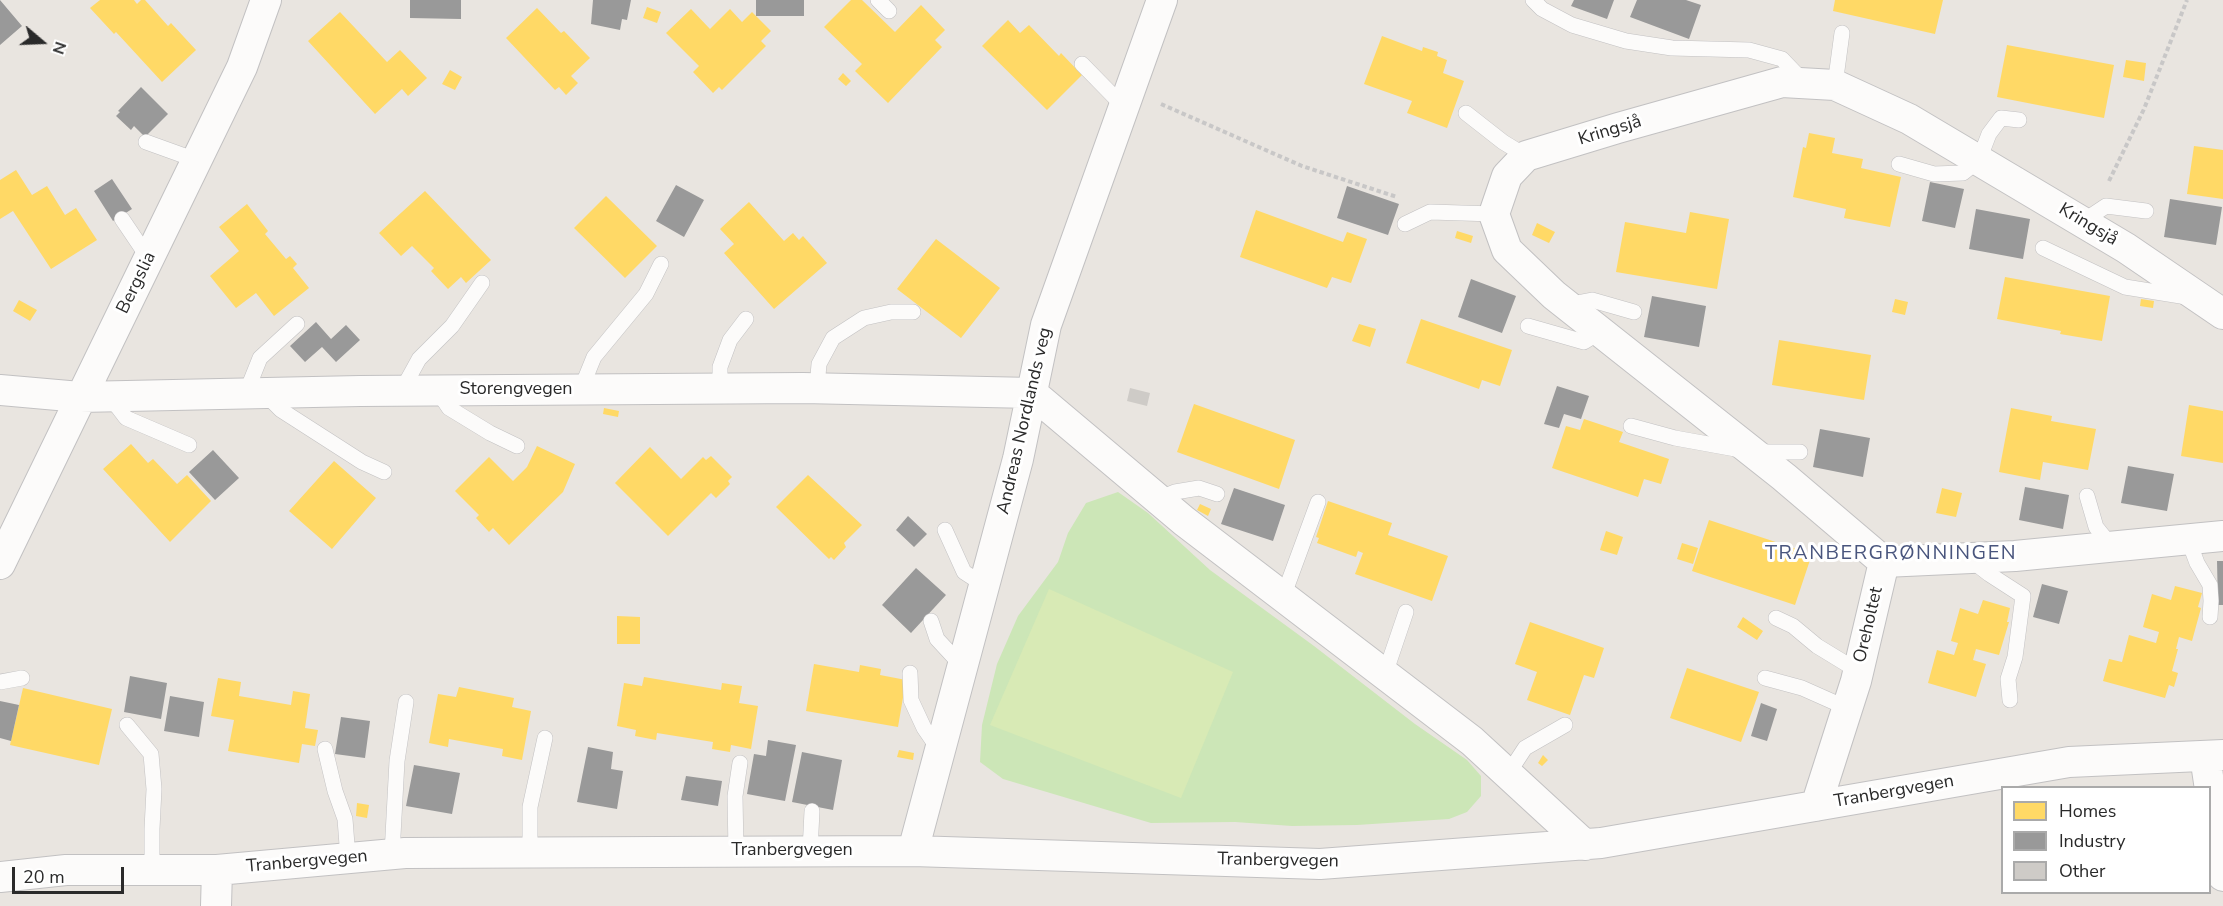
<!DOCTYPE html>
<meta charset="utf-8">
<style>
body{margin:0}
#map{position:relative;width:2223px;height:906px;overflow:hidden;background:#e9e5e0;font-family:"Nunito Sans",sans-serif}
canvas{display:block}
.legend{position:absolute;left:2001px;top:786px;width:210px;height:108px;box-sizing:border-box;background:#fff;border:2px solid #aaa;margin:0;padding:8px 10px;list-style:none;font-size:18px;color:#2a2a2a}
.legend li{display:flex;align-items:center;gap:12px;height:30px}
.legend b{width:30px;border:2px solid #aaa}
.north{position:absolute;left:12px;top:12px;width:60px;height:60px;-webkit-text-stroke:4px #fff;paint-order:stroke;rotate:109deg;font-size:16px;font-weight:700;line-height:24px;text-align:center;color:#2a2a2a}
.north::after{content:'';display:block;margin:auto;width:21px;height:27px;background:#2a2a2a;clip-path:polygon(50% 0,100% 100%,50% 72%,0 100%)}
.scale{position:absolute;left:12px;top:867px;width:112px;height:27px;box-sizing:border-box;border:3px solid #2a2a2a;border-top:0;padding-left:8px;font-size:18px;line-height:21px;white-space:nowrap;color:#2a2a2a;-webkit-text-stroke:4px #fff;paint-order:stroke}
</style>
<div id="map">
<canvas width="2223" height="906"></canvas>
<ul class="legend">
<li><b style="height:16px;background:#ffd966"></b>Homes</li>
<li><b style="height:16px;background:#999"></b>Industry</li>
<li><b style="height:16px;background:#cecbc7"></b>Other</li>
</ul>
<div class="north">N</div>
<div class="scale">20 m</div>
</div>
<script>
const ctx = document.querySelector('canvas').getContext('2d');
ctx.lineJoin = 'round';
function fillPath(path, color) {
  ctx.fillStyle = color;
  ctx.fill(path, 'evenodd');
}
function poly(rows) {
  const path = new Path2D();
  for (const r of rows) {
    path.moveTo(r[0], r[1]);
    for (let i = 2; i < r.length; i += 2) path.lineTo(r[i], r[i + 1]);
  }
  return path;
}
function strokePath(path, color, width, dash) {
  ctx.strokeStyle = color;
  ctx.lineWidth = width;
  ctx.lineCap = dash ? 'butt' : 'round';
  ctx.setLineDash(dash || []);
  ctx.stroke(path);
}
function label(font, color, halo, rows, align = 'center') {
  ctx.font = font + ' "Nunito Sans",sans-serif';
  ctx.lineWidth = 6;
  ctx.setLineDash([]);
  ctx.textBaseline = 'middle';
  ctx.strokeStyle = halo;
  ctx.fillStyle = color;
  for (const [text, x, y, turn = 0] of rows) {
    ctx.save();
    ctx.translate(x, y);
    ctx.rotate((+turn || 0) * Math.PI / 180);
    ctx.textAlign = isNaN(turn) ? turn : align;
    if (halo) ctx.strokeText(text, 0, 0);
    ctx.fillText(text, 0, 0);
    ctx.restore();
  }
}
const green = poly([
 [1118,492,1148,513,1210,570,1314,646,1415,724,1467,760,1481,776,1481,796,1467,812,1449,819,1357,825,1292,826,1235,822,1151,823,1003,779,980,762,982,725,997,664,1018,616,1058,562,1068,533,1086,503]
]);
const pitch = poly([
 [1049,589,1233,672,1181,798,990,725]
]);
const homes = poly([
 [100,0,134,0,137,4,141,0,145,0,168,26,171,23,196,50,162,82,116,32,114,34,90,8],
 [851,0,862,0,895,32,921,5,945,30,935,40,942,47,888,103,855,71,862,64,824,27],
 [1835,0,1943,0,1935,34,1833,11],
 [647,7,661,12,657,23,643,18],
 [537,8,561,33,564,31,590,58,571,76,578,83,566,95,559,87,555,90,506,38],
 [691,9,710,29,730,9,742,22,752,12,771,31,761,41,766,46,722,90,719,87,713,93,693,72,699,66,666,33],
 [340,12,387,62,400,50,427,78,408,96,402,89,375,114,308,41],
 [1008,20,1020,33,1029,25,1059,56,1061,53,1082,75,1047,110,982,46],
 [1382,36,1422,51,1423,47,1438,52,1437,56,1447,60,1443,73,1464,81,1447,128,1407,113,1412,101,1364,84],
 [2007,45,2114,65,2104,118,1997,97],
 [2126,60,2146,63,2144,81,2123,77],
 [450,70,462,77,455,90,442,84],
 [843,73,851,81,846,86,838,79],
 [1809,133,1835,138,1832,153,1863,159,1861,168,1901,177,1890,227,1844,218,1846,209,1793,197,1803,147,1806,148],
 [2194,146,2223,150,2223,199,2187,194],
 [16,170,32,195,47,186,65,215,76,208,97,240,51,269,13,211,0,219,0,180],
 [425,191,491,260,466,283,461,277,448,289,431,271,434,268,412,246,401,256,379,233],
 [606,196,657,246,625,278,574,228],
 [749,202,784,241,793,233,799,240,803,236,827,263,774,309,724,253,734,244,720,229],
 [247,204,268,231,265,234,286,259,290,256,297,264,293,268,309,288,274,316,256,293,236,308,210,276,239,251,219,227],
 [1256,210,1343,242,1347,232,1367,239,1351,283,1332,277,1327,288,1240,257],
 [1690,212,1729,219,1717,289,1616,272,1625,222,1686,233],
 [1537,223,1555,232,1549,243,1532,235],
 [1457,231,1473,236,1471,243,1455,238],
 [936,239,1000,288,961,338,897,289],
 [2005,277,2110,296,2102,341,2060,334,2061,331,1997,319],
 [1895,299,1908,302,1905,315,1892,312],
 [2141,299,2154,301,2153,308,2140,306],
 [19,300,37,310,30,321,13,311],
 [1421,319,1512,350,1500,386,1482,380,1479,389,1406,363],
 [1359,324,1376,329,1370,347,1352,341],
 [1779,340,1871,355,1864,400,1772,385],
 [1194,404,1295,440,1279,489,1177,452],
 [2189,405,2223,411,2223,463,2181,456],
 [604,408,619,411,618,417,603,414],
 [2011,408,2052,416,2051,421,2096,429,2088,470,2043,462,2040,480,1999,472],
 [1584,419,1623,432,1619,442,1669,459,1661,484,1644,479,1638,497,1552,468,1566,426,1580,430],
 [131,444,148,463,153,459,177,484,187,475,211,501,170,542,103,469],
 [537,446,575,464,563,492,509,545,493,528,489,532,476,518,479,515,455,491,489,457,513,481,527,467],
 [650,447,681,479,703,457,706,460,711,456,732,477,728,481,730,484,716,498,711,493,668,536,615,483],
 [334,461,376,498,332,549,289,511],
 [808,475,862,525,844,543,846,547,834,560,831,557,829,559,776,507],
 [1942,488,1962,493,1956,517,1936,513],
 [1328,501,1392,523,1388,535,1448,556,1432,601,1355,574,1363,553,1358,551,1356,557,1317,543,1319,538,1316,537],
 [1200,504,1211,509,1208,516,1197,510],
 [1709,520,1812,554,1795,605,1692,571],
 [1606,531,1623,537,1617,555,1600,550],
 [1682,543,1698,548,1693,564,1677,559],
 [2175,586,2202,593,2198,607,2201,608,2192,641,2179,637,2176,649,2178,649,2172,671,2178,673,2174,687,2169,685,2165,698,2103,681,2109,659,2122,662,2129,635,2156,643,2159,632,2143,627,2152,594,2171,600],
 [1983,600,2010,608,2007,622,2009,622,1999,655,1976,649,1973,660,1986,664,1976,697,1928,683,1937,650,1954,655,1958,643,1951,641,1960,608,1978,614],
 [617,616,640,617,640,644,617,644],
 [1743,617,1763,631,1757,640,1737,627],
 [1530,622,1604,648,1594,678,1584,675,1570,715,1527,700,1537,672,1515,664],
 [814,664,859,672,860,665,881,669,880,675,906,680,898,727,806,711],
 [1687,668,1759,692,1741,742,1670,718],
 [644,677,721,690,722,683,742,686,739,703,758,706,751,749,731,745,730,752,712,749,713,742,657,733,656,740,635,736,636,730,617,726,624,683,642,686],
 [218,678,241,682,239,696,291,705,293,691,310,694,305,728,318,730,315,746,302,744,299,763,228,751,234,720,211,716],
 [459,687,514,698,512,707,531,711,522,760,502,756,503,749,449,739,448,747,429,743,438,694,456,697],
 [23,688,112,709,99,765,10,745],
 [899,750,914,753,913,760,897,757],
 [1543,755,1548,760,1542,766,1538,763],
 [357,803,369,805,367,818,356,816]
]);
const industry = poly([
 [0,0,22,26,0,45],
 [410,0,461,0,461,19,410,18],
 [593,0,631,0,627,20,622,19,620,30,591,24],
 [756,0,804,0,804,16,756,16],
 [1574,0,1614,0,1607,19,1571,6],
 [1637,0,1686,0,1701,5,1689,39,1630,17],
 [141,87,168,114,145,137,134,126,131,130,116,116,120,112,118,111],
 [112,179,132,209,113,221,94,191],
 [1930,182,1964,189,1955,228,1922,221],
 [676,185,704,200,684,237,656,221],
 [1347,186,1399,204,1388,235,1337,218],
 [2170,199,2222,207,2216,245,2164,237],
 [1976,209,2030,219,2023,259,1969,249],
 [1471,279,1516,296,1502,333,1458,317],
 [1652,296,1706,306,1699,347,1644,337],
 [316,322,331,339,346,325,360,340,336,362,322,347,305,362,290,346],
 [1557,386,1589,396,1581,419,1564,414,1559,428,1544,424],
 [1820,429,1870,438,1863,477,1813,467],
 [213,450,239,478,215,500,189,472],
 [2128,466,2174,474,2167,511,2121,503],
 [2025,487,2069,495,2063,529,2019,520],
 [1234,488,1285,505,1273,541,1221,524],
 [908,516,927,534,914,547,896,530],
 [2217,561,2223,561,2223,605,2218,605],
 [916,568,946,595,911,633,882,605],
 [2042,584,2068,591,2059,624,2033,617],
 [130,676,167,683,161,719,124,712],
 [170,696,204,702,199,737,164,731],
 [0,701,19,705,11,741,0,738],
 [1761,703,1777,709,1767,741,1751,736],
 [341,717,370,721,365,758,335,754],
 [768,740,796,745,785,801,747,794,754,754,766,756],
 [588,747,613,752,611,769,623,771,617,809,577,802],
 [802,752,842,760,833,810,792,802],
 [414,765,460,773,452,814,406,806],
 [686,776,722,781,718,806,681,800]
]);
const building = poly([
 [1130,388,1150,393,1147,406,1127,401]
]);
const path = poly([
 [1161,104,1302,166,1397,197],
 [2109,181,2144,109,2187,0]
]);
const lane = poly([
 [878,0,889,11],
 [1533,0,1542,9,1572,25,1626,41,1672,48,1749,50,1782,59,1803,81],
 [1082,64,1124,107],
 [1835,85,1842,33],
 [1466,113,1503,142,1526,156],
 [146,142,196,160],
 [1899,164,1934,174,1963,173,1979,160,1989,134,2001,118,2019,120],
 [122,219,149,259],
 [2082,222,2106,206,2146,211],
 [1405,224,1430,212,1494,214],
 [2043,248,2125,287,2187,297],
 [1566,305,1592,300,1634,312],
 [1528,326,1584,342,1600,332],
 [817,388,819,364,833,338,864,318,891,312,913,312],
 [581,389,594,357,646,294,661,264],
 [720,389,720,367,730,340,746,319],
 [402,390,419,359,452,326,482,283],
 [437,390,449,408,490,433,517,446],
 [246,393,260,358,297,324],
 [264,393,281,410,362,462,384,472],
 [110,397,126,418,189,445],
 [1631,426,1675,438,1752,452,1800,452],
 [2087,496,2096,527,2112,547],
 [1158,499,1175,492,1199,488,1217,494],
 [945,530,964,572,984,585],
 [2188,539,2197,563,2210,585,2211,601,2210,617],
 [1971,560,1989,574,2023,596,2015,657,2008,679,2010,700],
 [1283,597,1318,502],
 [1776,618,1793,626,1817,646,1858,671],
 [931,621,937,639,962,666],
 [910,673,911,700,924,728,939,750],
 [1385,674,1406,612],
 [1765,678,1802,688,1847,708],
 [0,682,22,678],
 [127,725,151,754,154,789,152,829,152,870],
 [325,749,335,791,345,819,348,858],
 [1508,774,1525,748,1565,725],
 [736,851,735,796,740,763],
 [810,851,812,811],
 [530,852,530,807,545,738],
 [392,854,397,761,406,702]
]);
const street = poly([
 [0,390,80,397,360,391,803,388,1032,393,1184,521,1472,741,1585,845],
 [1884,562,1784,477,1554,295,1507,250,1494,214,1507,176,1526,156,1618,128,1782,82,1835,85,1909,119,2126,248,2223,314],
 [1884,562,2015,556,2223,536],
 [0,564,242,67,266,0],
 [2205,756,2223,876],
 [1816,806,1856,681,1884,562],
 [913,851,1018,459,1046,325,1162,0],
 [0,877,66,870,217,870,405,853,913,851,1320,864,1601,843,2069,762,2223,755],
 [216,906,217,870]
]);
const streetNames = [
 ["Kringsjå",1610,131,-17],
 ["Kringsjå",2088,225,31],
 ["Bergslia",137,283,-64],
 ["Storengvegen",516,390],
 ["Andreas Nordlands veg",1025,421,-77],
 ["Oreholtet",1869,625,-77],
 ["Tranbergvegen",1894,792,-10],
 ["Tranbergvegen",792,851],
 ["Tranbergvegen",1278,861,1],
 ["Tranbergvegen",307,862,-5]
];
const neighbourhoodNames = [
 ["TRANBERGRØNNINGEN",1891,554]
];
fillPath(green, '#cce6b7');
fillPath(pitch, '#d8eab5');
fillPath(homes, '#ffd966');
fillPath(industry, '#999');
fillPath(building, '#cecbc7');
strokePath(lane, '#c2c1c2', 16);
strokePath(street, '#c2c1c2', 32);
strokePath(path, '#c8c7c7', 4, [4.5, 3]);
strokePath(lane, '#fcfbfa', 15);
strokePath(street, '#fcfbfa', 30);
label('18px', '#2a2a2a', '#fff', streetNames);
ctx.letterSpacing = '1.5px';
label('20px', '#49557d', '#fff', neighbourhoodNames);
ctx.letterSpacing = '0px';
</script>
